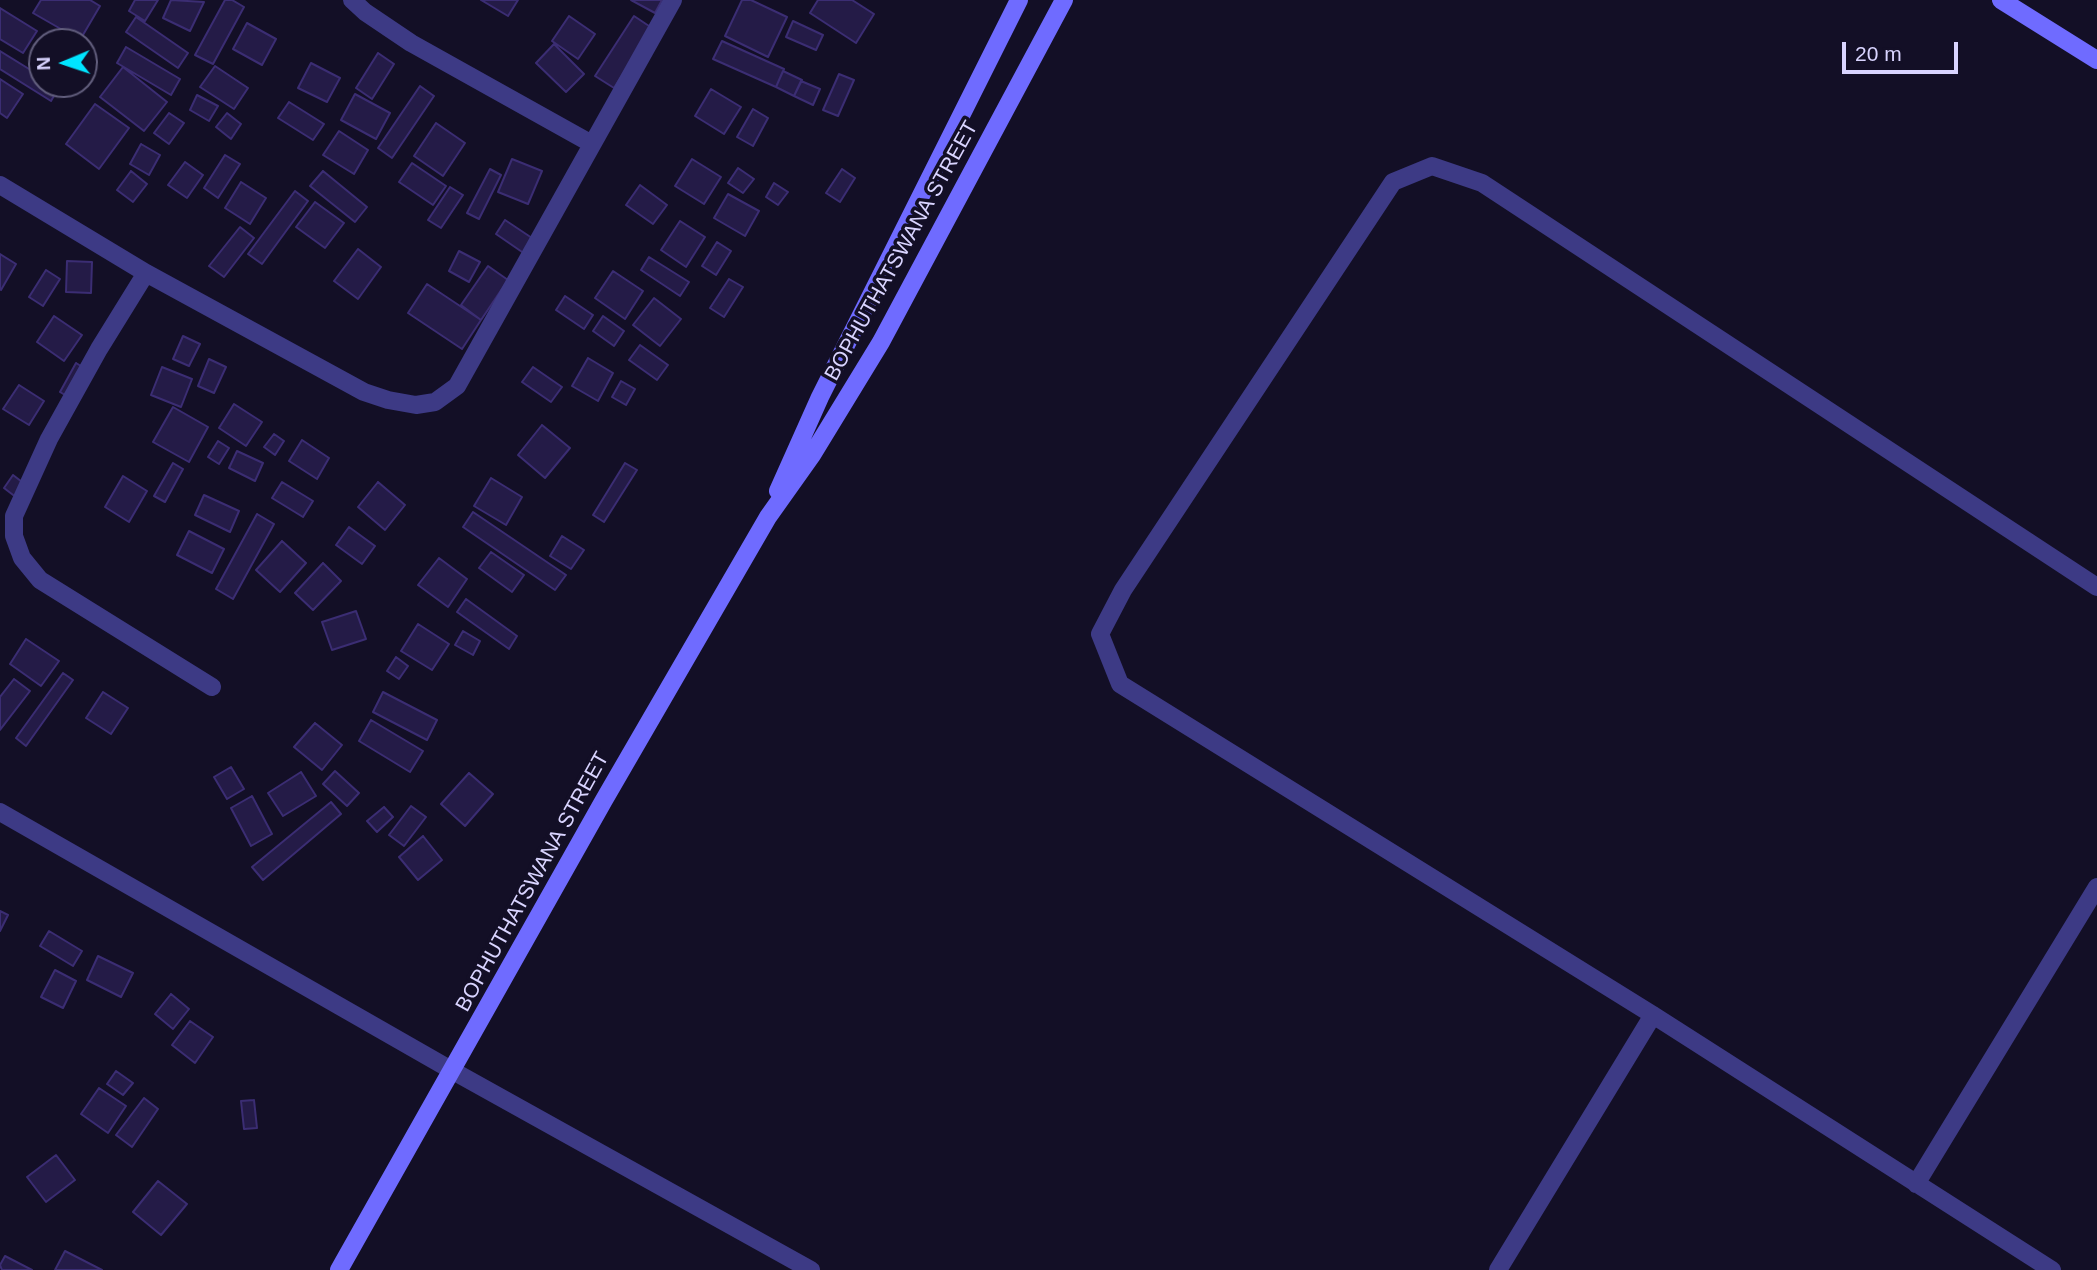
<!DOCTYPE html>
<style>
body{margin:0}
#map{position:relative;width:2097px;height:1270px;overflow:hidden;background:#130f26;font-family:Arial,sans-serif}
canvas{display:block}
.north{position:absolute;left:28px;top:28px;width:70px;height:70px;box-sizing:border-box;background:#130f26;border:2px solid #625e7d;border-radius:50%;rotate:268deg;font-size:19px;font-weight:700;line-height:28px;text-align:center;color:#d9d4ff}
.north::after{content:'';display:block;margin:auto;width:24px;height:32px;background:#00e5ff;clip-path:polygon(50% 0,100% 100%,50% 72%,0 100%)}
.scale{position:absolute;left:1842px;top:42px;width:116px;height:32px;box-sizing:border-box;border:4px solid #d9d4ff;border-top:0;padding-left:9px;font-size:21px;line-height:24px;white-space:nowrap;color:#d9d4ff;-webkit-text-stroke:5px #130f26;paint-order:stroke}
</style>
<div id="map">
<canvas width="2097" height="1270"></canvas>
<div class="north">N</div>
<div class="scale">20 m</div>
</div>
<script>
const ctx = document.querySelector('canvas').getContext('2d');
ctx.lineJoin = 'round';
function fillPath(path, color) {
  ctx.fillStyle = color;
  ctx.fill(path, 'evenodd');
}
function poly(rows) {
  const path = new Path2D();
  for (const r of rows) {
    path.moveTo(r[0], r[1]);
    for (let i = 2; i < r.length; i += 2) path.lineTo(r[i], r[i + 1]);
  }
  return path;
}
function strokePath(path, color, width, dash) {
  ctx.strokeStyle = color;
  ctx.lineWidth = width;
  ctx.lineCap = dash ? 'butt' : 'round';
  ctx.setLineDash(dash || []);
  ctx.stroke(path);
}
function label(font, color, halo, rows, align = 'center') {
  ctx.font = font + ' Arial,sans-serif';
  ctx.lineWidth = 7;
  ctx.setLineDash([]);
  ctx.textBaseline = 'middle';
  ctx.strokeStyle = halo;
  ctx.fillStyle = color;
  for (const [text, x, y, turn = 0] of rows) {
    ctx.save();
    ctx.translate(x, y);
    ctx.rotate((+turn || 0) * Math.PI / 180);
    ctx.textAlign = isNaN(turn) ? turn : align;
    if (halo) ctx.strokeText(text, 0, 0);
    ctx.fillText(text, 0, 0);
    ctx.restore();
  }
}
const building = poly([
 [41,0,90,0,100,6,80,40,33,13,41,0],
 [135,0,158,0,145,21,129,11,135,0],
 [171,0,204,2,190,31,163,18,171,0],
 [225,0,232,0,244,7,213,64,195,55,225,0],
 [481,0,518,0,508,16,481,0],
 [631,0,662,0,655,13,631,0],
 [742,0,751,0,787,17,768,57,725,36,742,0],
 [818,0,852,0,874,14,856,43,810,13,818,0],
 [0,8,37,31,23,53,0,39,0,8],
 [569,16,595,34,578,59,552,41,569,16],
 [634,16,652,28,614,88,595,76,634,16],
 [136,17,188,53,178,68,126,32,136,17],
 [793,21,823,35,816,50,786,37,793,21],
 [247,23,276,39,262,65,233,49,247,23],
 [722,41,784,69,776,87,713,59,722,41],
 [554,44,584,74,566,92,536,63,554,44],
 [126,47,180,79,171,95,117,63,126,47],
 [0,51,42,77,42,84,54,84,59,87,51,101,0,69,0,51],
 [378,53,394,64,372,99,356,88,378,53],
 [311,63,340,78,327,102,298,88,311,63],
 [215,66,248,88,234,109,200,87,215,66],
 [123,67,167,102,144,131,100,97,123,67],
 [783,71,802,80,794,96,776,87,783,71],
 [839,74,854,80,838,116,823,110,839,74],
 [0,79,23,94,7,118,0,113,0,79],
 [801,81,820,89,813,105,794,96,801,81],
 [420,86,434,96,392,158,378,148,420,86],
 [711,89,741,107,724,134,695,116,711,89],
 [355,94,390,113,376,139,341,120,355,94],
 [197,95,218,106,209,121,190,110,197,95],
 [289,102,324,124,313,140,278,118,289,102],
 [95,104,129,128,99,169,66,144,95,104],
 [753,109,768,118,753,146,737,137,753,109],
 [169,113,184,123,169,144,154,133,169,113],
 [227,113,241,124,231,139,216,127,227,113],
 [436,123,465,143,443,176,414,156,436,123],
 [339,131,368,150,354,174,323,155,339,131],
 [141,144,160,155,149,175,130,164,141,144],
 [225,155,240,164,218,198,204,188,225,155],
 [512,159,542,171,528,204,498,192,512,159],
 [692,159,721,177,704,204,675,186,692,159],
 [185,162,203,175,187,198,168,185,185,162],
 [412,163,446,186,433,205,399,182,412,163],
 [738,168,754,179,743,193,728,183,738,168],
 [490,169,501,175,479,219,467,213,490,169],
 [842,169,855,178,840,202,826,193,842,169],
 [131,171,147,184,133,202,117,190,131,171],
 [323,171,367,207,355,222,310,186,323,171],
 [241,182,266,198,250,224,225,208,241,182],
 [774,183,788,192,778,205,766,197,774,183],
 [640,185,667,205,653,224,626,205,640,185],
 [450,187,463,195,441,228,428,220,450,187],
 [295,191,308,201,262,264,248,254,295,191],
 [728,194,759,211,745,236,714,218,728,194],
 [315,202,344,223,325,248,296,227,315,202],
 [505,220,535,240,525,254,496,234,505,220],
 [680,221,705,237,686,267,661,250,680,221],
 [240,227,254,238,224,277,209,266,240,227],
 [717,242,731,251,716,275,702,266,717,242],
 [358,249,381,267,358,299,334,281,358,249],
 [459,251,480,262,469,282,449,271,459,251],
 [0,254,16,264,1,290,0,289,0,254],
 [649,257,689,282,680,296,641,270,649,257],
 [67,261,92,262,91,293,66,292,67,261],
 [488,266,508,280,481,320,461,305,488,266],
 [46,270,60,279,43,306,29,297,46,270],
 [613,271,643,291,625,319,595,298,613,271],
 [729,279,743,287,724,317,710,308,729,279],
 [427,284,481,320,462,349,408,313,427,284],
 [565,296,593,315,584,329,556,310,565,296],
 [654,298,681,319,660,346,633,325,654,298],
 [54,316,82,335,64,361,37,342,54,316],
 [603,316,624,331,614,346,593,331,603,316],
 [183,336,200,344,189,366,173,359,183,336],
 [640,345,668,365,657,380,629,360,640,345],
 [588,358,613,373,598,401,572,386,588,358],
 [209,359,226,367,214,393,198,386,209,359],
 [76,363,86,369,70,398,60,392,76,363],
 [162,367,192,379,181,407,151,395,162,367],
 [533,367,562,387,551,402,522,382,533,367],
 [621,381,635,389,626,405,612,397,621,381],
 [19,385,44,401,29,425,3,409,19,385],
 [234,404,262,422,246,446,219,428,234,404],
 [173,407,208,427,189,462,153,442,173,407],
 [542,425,570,448,545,478,518,455,542,425],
 [274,434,284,441,275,455,264,447,274,434],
 [302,440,329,458,317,479,289,461,302,440],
 [218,441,229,448,219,464,208,457,218,441],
 [237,451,263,463,255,481,229,468,237,451],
 [173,463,183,469,165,502,154,496,173,463],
 [625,463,637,470,604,522,593,515,625,463],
 [13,475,26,485,17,498,4,488,13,475],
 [123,476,147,491,129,522,105,507,123,476],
 [491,478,522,497,506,525,474,506,491,478],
 [282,482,313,501,303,517,272,498,282,482],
 [378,482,405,505,385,530,358,507,378,482],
 [204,495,239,511,230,532,195,515,204,495],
 [473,512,566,575,555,590,463,527,473,512],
 [257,514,274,524,233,599,216,589,257,514],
 [349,527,375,546,362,564,336,545,349,527],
 [189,531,224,549,212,573,177,555,189,531],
 [562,536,584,550,571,569,550,556,562,536],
 [282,541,306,563,280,592,256,570,282,541],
 [491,552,524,575,512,592,479,568,491,552],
 [439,558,467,579,448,607,418,585,439,558],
 [323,563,341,581,313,610,295,593,323,563],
 [466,599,517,636,509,649,457,612,466,599],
 [356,611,366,639,332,650,322,622,356,611],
 [418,624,449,644,432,670,401,651,418,624],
 [463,631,480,641,473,655,455,645,463,631],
 [26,639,59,661,41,686,10,664,26,639],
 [396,657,408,666,399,679,387,671,396,657],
 [63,673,73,680,26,746,16,738,63,673],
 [14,679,30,691,0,730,0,697,14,679],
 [103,692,128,708,111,734,86,718,103,692],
 [383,692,437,720,427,740,373,712,383,692],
 [371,720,423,751,410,772,359,741,371,720],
 [315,723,342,745,322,770,294,747,315,723],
 [231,767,244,789,227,799,214,777,231,767],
 [335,771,359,793,347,806,323,784,335,771],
 [301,772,316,796,283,816,268,793,301,772],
 [469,773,493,794,465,826,441,804,469,773],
 [252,796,272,834,251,846,231,808,252,796],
 [331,802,341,814,263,880,252,867,331,802],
 [411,806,426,817,404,846,389,835,411,806],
 [384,807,393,817,377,832,367,821,384,807],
 [423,836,442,860,418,880,399,857,423,836],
 [0,911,8,915,0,931,0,911],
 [49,931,82,951,73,966,40,946,49,931],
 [98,956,133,973,121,997,87,980,98,956],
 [55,970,76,981,63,1008,41,997,55,970],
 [171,994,189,1009,173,1029,155,1014,171,994],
 [190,1021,213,1037,195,1063,172,1045,190,1021],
 [116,1071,133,1083,123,1095,107,1084,116,1071],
 [99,1088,126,1106,108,1133,81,1114,99,1088],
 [144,1098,158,1109,132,1147,116,1135,144,1098],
 [254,1100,257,1128,244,1129,241,1101,254,1100],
 [56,1155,75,1180,46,1202,27,1177,56,1155],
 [158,1181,187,1204,161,1235,133,1212,158,1181],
 [65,1251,102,1270,55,1270,65,1251],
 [5,1256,32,1270,2,1270,0,1265,5,1256]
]);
const street = poly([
 [352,0,365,12,411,43,592,144],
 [0,185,146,273,364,392,388,400,416,405,435,402,457,386,673,0],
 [146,273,99,349,49,439,14,516,14,536,22,558,40,580,212,687],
 [0,812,453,1071,811,1270],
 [1916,1184,2097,887],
 [1498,1270,1653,1015],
 [2052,1270,1653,1015,1120,684,1100,634,1123,590,1393,182,1432,166,1482,183,2097,587]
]);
const secondary = poly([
 [2001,0,2097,60],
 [778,491,820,397,1019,0],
 [339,1270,604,800,768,517,812,455,881,342,1064,0]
]);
const streetNames = [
 ["BOPHUTHATSWANA STREET",902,251,-61],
 ["BOPHUTHATSWANA STREET",533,882,-61]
];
fillPath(building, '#241b47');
strokePath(building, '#3b2d73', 2);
strokePath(street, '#3d3a85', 18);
strokePath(secondary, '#6f6bff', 18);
label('21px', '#d9d4ff', '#130f26', streetNames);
</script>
